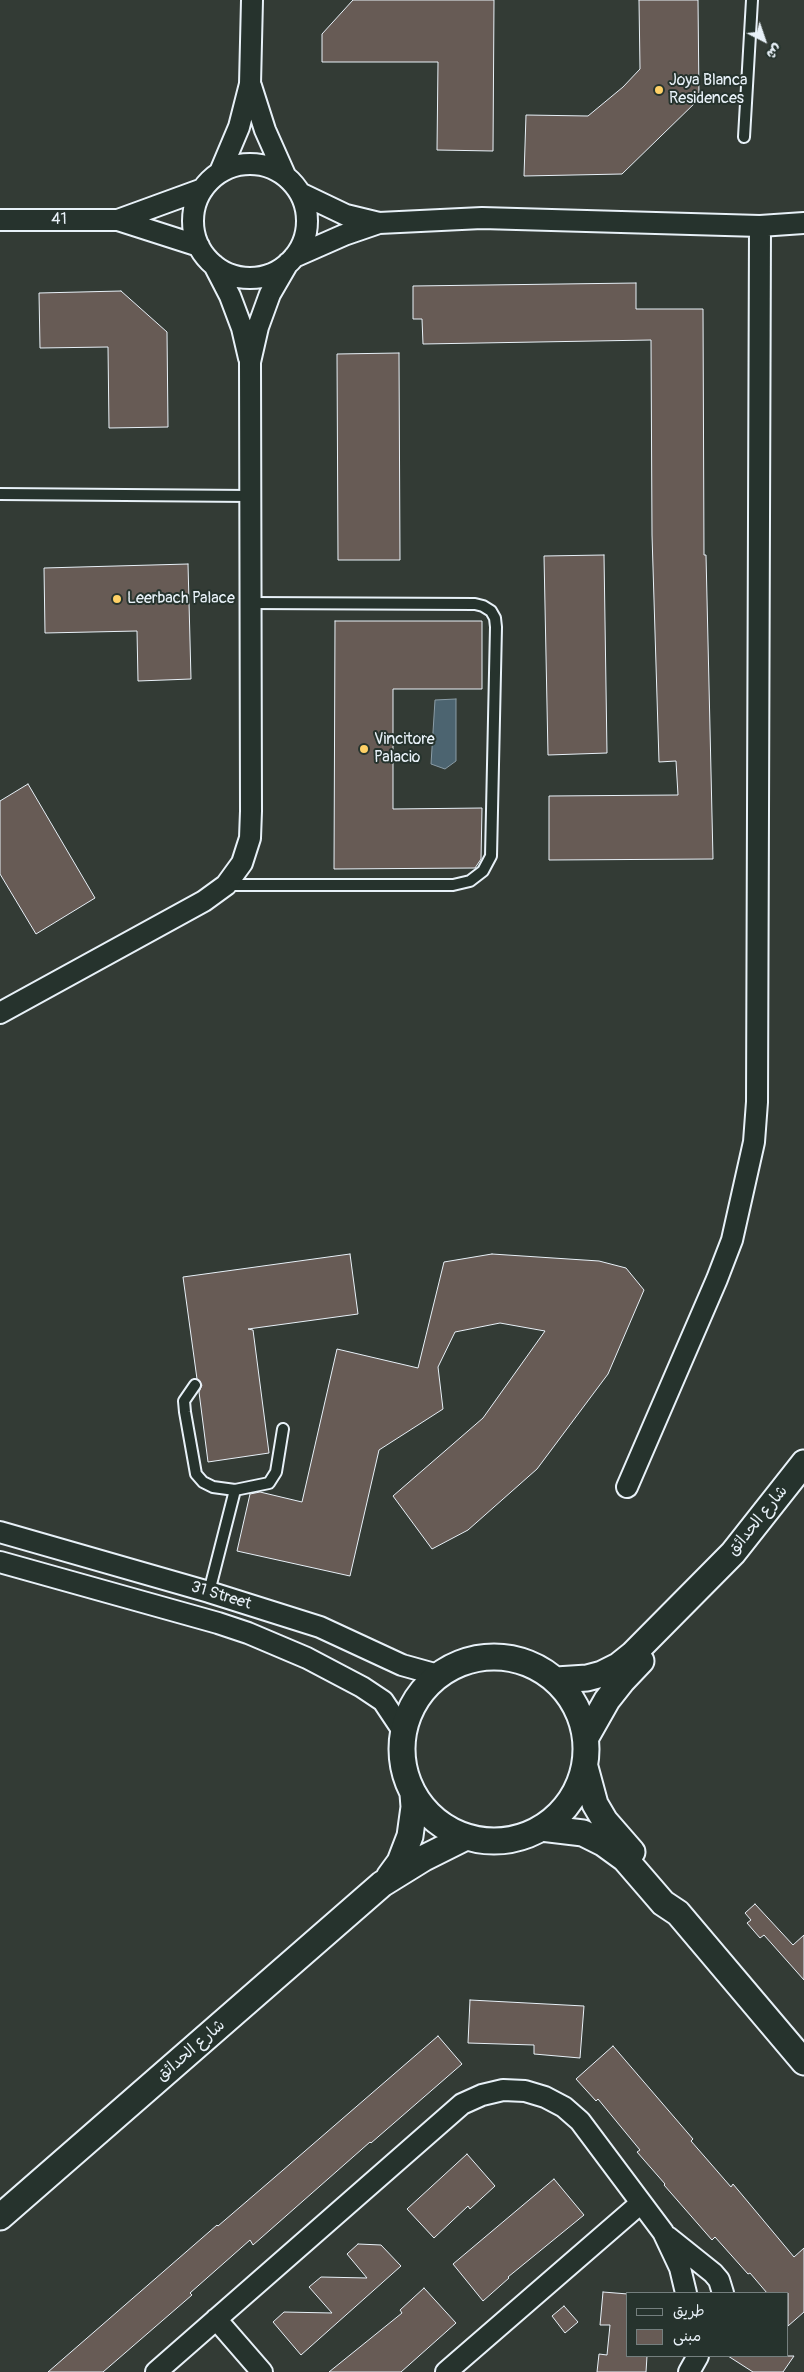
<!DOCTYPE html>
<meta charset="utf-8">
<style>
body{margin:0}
#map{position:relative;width:804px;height:2372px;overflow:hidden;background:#333b35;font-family:Pangolin,"Playpen Sans Arabic",sans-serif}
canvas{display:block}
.legend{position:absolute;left:626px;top:2292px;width:162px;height:65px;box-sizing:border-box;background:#26332d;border:1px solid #747f7e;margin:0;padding:6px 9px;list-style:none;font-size:15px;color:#e8f1f8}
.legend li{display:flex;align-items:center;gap:10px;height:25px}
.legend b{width:25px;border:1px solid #747f7e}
.north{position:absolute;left:739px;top:15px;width:50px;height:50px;-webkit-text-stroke:4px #26332d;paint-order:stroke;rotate:139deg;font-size:14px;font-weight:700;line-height:20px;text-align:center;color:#e8f1f8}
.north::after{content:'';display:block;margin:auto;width:18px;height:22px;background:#e8f1f8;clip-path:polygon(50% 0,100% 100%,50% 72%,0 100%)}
</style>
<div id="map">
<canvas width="804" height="2372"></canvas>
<ul class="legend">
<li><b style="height:6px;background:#26332d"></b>طريق</li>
<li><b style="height:14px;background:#675b55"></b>مبنى</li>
</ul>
<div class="north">ش</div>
</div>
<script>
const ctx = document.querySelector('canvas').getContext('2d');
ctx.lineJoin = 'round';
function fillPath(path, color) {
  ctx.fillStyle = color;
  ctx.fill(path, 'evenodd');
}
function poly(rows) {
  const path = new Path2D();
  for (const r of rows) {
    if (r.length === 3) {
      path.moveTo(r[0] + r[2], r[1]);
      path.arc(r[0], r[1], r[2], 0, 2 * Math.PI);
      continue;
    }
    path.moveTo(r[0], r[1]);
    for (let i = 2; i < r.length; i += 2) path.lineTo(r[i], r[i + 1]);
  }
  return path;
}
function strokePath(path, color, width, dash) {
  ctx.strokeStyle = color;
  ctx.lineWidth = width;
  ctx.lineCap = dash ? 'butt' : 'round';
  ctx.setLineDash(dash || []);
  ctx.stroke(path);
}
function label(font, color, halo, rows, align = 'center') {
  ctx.font = font + ' Pangolin,"Playpen Sans Arabic",sans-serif';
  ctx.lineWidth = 4;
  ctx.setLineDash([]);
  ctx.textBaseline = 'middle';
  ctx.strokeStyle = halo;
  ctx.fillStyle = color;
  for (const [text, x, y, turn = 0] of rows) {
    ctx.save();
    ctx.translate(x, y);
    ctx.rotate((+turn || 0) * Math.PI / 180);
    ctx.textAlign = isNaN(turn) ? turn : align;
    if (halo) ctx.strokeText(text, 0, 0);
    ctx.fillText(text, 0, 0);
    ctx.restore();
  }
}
const water = poly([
 [456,699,456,761,445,769,431,764,435,700,456,699]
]);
const building = poly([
 [353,0,494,0,493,151,437,150,438,62,322,62,322,34,353,0],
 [639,0,698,0,699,99,622,174,524,176,526,115,588,116,623,87,640,69,639,0],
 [636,283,636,309,703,309,704,555,706,555,713,859,549,860,549,796,678,795,676,761,659,762,652,535,651,340,423,344,422,319,413,319,413,286,636,283],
 [121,291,167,332,168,427,109,428,108,347,40,348,39,293,121,291],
 [399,353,400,560,338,560,337,354,399,353],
 [604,555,607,753,548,755,544,556,604,555],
 [188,564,191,679,138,681,137,631,45,633,44,568,188,564],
 [335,621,482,621,482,689,393,689,393,809,482,808,481,859,475,868,334,869,335,621],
 [28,784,95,898,36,934,0,874,0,801,28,784],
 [350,1254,358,1314,248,1329,253,1330,269,1453,208,1462,199,1392,202,1385,197,1379,183,1277,350,1254],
 [492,1254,599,1261,626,1268,644,1290,608,1374,537,1469,468,1530,432,1549,393,1496,483,1418,545,1331,500,1323,455,1332,438,1367,443,1409,379,1450,350,1576,237,1551,250,1494,260,1492,302,1502,337,1349,418,1368,444,1262,492,1254],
 [755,1904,793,1945,804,1935,804,1980,764,1935,760,1938,747,1923,751,1920,745,1913,755,1904],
 [470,2000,584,2006,580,2058,534,2054,534,2045,468,2043,470,2000],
 [438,2036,462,2064,371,2143,370,2142,253,2245,250,2240,190,2293,192,2295,103,2372,48,2372,217,2225,218,2226,275,2177,438,2036],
 [613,2046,693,2139,691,2141,731,2187,733,2184,794,2257,804,2248,804,2312,788,2326,788,2293,767,2293,750,2273,748,2274,715,2237,712,2240,664,2185,665,2184,637,2152,640,2150,598,2099,596,2101,576,2079,613,2046],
 [467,2154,495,2186,470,2209,468,2206,434,2238,407,2209,467,2154],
 [554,2179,584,2215,508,2277,509,2278,483,2301,453,2264,554,2179],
 [358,2244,381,2245,401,2266,301,2355,273,2322,284,2312,332,2313,309,2287,321,2277,367,2278,347,2254,358,2244],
 [424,2288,456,2323,410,2364,401,2372,329,2372,402,2313,400,2310,424,2288],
 [603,2292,628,2294,628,2356,647,2356,646,2372,597,2372,599,2354,607,2355,610,2325,600,2325,603,2292],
 [564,2306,578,2322,565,2333,552,2316,564,2306],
 [728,2356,794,2356,783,2372,753,2372,728,2356]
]);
const service = poly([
 [744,137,752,0],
 [0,494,250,496],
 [226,885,453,885,470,881,483,871,491,856,496,627,495,618,491,611,483,606,475,604,251,603],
 [195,1385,184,1401,185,1412,196,1474,203,1482,213,1487,235,1490,269,1483,276,1472,283,1429],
 [209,1592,235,1490]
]);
const minor = poly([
 [251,86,265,130,285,175],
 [250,221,57],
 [220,172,239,127,250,84,252,0],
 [300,193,346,215,379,223,482,218,760,226,804,223],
 [0,220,118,220,199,246],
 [118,220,203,189],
 [294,257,344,235,379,223],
 [214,265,230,296,242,328,249,358],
 [0,1013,204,901,226,885,242,863,250,838,251,811,250,362,258,327,270,294,288,263],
 [627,1487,717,1279,732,1240,754,1142,757,1102,760,226],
 [0,1532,209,1592,320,1627,402,1665,438,1675],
 [0,1562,218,1623,248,1633,307,1658,362,1687,383,1701,403,1731],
 [668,2237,713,2273,719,2280,723,2293],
 [216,2319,262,2372],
 [156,2372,462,2104,482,2095,503,2090,525,2091,545,2097,564,2107,580,2121,663,2232,680,2268,686,2293],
 [446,2372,641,2203],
 [689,2372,698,2356]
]);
const tertiary = poly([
 [494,1749,92],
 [556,1680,587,1678,602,1674,618,1666,633,1654,733,1553,804,1463],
 [586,1737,607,1700,622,1681,641,1661],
 [585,1767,595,1804,605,1821,632,1852],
 [541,1828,583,1833,603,1843,625,1859,663,1903,678,1913,804,2062],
 [389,1877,400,1862,410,1836,414,1807,413,1794],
 [0,2217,382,1884,424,1858,466,1837]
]);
const markers = [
 [659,90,5,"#ffd166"],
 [117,599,5,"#ffd166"],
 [364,749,5,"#ffd166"]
];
const poiNames = [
 ["Joya Blanca",669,81],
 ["Residences",669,99],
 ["Leerbach Palace",127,599],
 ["Vincitore",374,740],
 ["Palacio",374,758]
];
const streetNames = [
 ["41",59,220],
 ["شارع الحدائق",758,1521,-51],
 ["31 Street",221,1596,17],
 ["شارع الحدائق",191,2051,-41]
];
fillPath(water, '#4c6470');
strokePath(water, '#8a9ca6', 1);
fillPath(building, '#675b55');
strokePath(building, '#e8f1f8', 1);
strokePath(service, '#e8f1f8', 14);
strokePath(minor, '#e8f1f8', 24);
strokePath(tertiary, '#e8f1f8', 29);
strokePath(service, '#26332d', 10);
strokePath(minor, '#26332d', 20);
strokePath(tertiary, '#26332d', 25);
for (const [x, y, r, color] of markers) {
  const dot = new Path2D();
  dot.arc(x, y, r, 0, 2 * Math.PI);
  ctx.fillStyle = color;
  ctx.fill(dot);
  strokePath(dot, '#26332d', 2);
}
label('16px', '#e8f1f8', '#26332d', poiNames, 'left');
label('16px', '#e8f1f8', '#26332d', streetNames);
</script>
